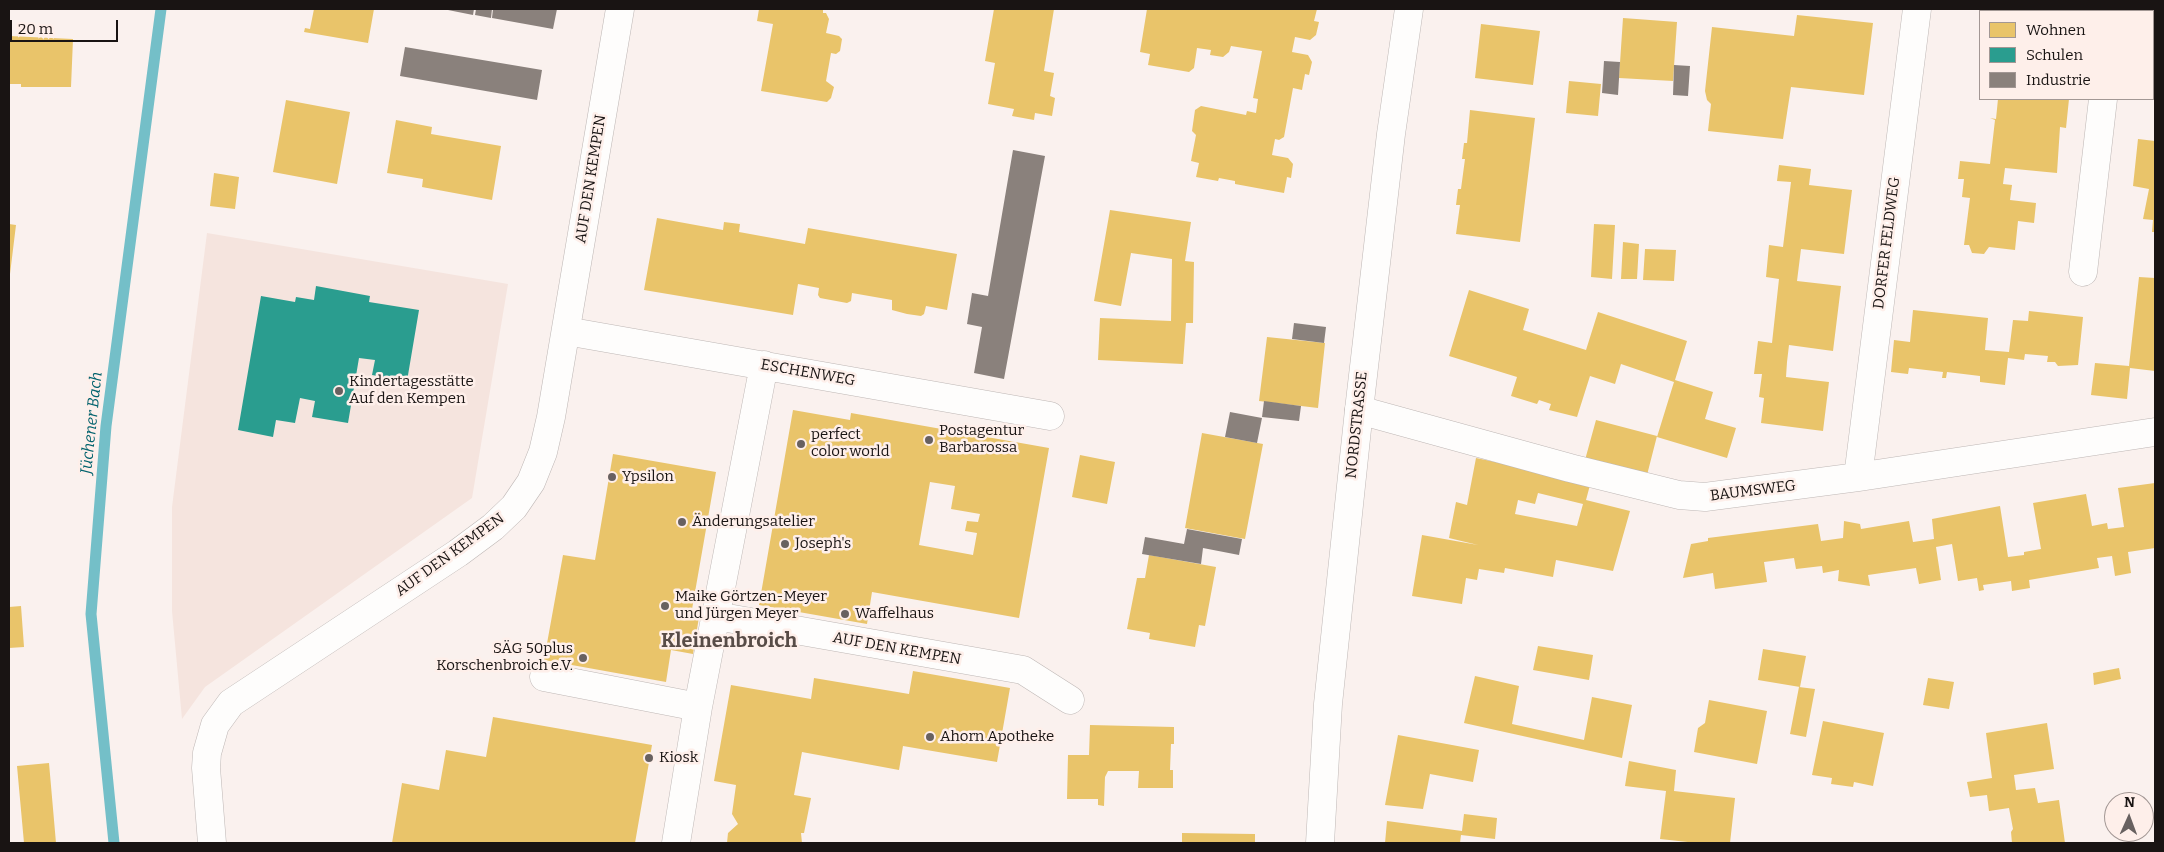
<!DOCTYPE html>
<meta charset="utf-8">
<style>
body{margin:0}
#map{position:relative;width:2164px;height:852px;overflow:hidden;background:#faf1ee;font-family:Bitter,serif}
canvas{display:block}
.frame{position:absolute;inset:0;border:10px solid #191413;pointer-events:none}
.legend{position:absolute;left:1979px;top:10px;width:175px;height:90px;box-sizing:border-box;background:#feefea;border:1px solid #a29794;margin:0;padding:6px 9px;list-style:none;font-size:15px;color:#191413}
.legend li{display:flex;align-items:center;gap:10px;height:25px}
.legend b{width:25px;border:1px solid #a29794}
.north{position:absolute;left:2104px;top:792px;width:50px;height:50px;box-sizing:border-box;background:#feefea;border:1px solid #a29794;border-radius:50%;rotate:2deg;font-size:14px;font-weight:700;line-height:20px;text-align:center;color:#191413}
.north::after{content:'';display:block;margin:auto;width:18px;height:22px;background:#686160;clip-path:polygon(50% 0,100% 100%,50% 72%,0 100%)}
.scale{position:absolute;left:10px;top:20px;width:108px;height:22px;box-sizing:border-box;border:2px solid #191413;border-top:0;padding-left:6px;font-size:15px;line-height:18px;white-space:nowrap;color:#191413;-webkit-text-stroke:4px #feefea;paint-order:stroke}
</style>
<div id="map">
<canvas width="2164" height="852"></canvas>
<div class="frame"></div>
<ul class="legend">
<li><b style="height:14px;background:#e9c46a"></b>Wohnen</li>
<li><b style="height:14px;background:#2a9d8f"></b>Schulen</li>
<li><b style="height:14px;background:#8a817c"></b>Industrie</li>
</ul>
<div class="north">N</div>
<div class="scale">20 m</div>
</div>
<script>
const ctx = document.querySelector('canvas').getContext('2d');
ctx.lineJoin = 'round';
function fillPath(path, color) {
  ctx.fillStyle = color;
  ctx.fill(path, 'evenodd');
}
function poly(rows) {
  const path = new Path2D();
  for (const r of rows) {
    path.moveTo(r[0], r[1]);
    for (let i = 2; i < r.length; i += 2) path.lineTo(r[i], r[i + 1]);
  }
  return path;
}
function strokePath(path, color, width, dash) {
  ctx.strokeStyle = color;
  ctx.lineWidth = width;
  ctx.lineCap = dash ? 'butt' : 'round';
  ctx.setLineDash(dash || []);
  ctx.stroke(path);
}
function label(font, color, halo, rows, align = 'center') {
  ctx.font = font + ' Bitter,serif';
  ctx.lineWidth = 5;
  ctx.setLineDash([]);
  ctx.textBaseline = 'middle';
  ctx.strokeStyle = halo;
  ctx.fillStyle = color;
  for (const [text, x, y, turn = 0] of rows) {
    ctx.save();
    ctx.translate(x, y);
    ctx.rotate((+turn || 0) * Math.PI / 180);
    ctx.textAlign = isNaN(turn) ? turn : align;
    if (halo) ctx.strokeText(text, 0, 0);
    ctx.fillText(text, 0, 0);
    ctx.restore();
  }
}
const built = poly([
 [207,233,508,284,472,498,205,687,182,719,172,611,172,507]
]);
const homes = poly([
 [314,9,374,9,368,43,304,32,305,28,310,29],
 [759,9,823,9,823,13,826,13,829,19,826,33,839,36,842,39,840,51,836,54,831,53,826,81,834,87,831,98,827,102,761,91,773,24,757,21],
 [994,9,1054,9,1044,71,1054,73,1050,96,1055,98,1052,116,1035,113,1034,120,1012,116,1014,109,988,104,995,63,985,61],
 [1147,9,1201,10,1201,9,1317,9,1314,21,1319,22,1316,35,1310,40,1295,37,1292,52,1308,55,1312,62,1309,75,1305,74,1302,90,1293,88,1284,137,1279,140,1275,139,1272,155,1288,158,1293,164,1291,178,1287,177,1284,193,1235,184,1235,181,1219,178,1218,181,1196,177,1199,163,1191,161,1196,135,1192,131,1195,110,1201,106,1246,115,1247,111,1256,113,1258,99,1253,98,1262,51,1231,46,1229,52,1223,57,1210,55,1211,50,1197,48,1194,68,1189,72,1148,65,1150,54,1140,52],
 [2111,9,2130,9,2129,11,2117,11],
 [1797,15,1873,23,1864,95,1791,87,1783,139,1708,131,1711,104,1707,100,1705,91,1712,27,1794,36],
 [1623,18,1677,22,1673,81,1619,78],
 [1481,24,1540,31,1533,85,1475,78],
 [9,36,73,39,71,87,21,87,21,84,9,84],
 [1569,81,1601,84,1598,116,1566,113],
 [1998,99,2069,99,2066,128,2060,127,2057,173,2005,168,2003,184,2012,185,2010,200,2036,203,2034,223,2018,221,2015,250,1989,247,1984,254,1972,253,1969,245,1964,245,1970,198,1962,197,1964,179,1958,179,1960,161,1990,164,1995,120,1990,118,1996,119],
 [286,100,350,112,337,184,273,172],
 [1470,110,1535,118,1520,242,1456,234,1460,205,1456,205,1458,189,1461,189,1465,159,1462,159,1464,143,1467,143],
 [396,120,432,127,431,134,501,146,492,200,422,187,423,179,387,173],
 [2138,139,2155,141,2155,232,2152,232,2153,220,2143,219,2149,189,2133,186],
 [1779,165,1811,169,1809,185,1852,190,1844,254,1801,249,1797,281,1841,286,1833,351,1789,345,1787,362,1786,377,1829,382,1823,431,1761,423,1764,398,1759,397,1762,374,1754,374,1758,341,1772,343,1779,279,1766,277,1769,245,1783,247,1791,182,1777,181],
 [214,173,239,177,235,209,210,206],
 [1110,210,1191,222,1185,261,1194,262,1193,323,1186,323,1183,364,1098,360,1100,318,1171,321,1172,259,1131,253,1121,306,1094,301],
 [657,218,723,230,724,222,740,224,739,232,805,244,808,228,957,254,947,310,926,306,924,314,921,316,907,314,892,310,892,300,852,293,851,301,847,303,820,298,818,295,819,288,798,284,793,315,644,290],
 [9,224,16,225,10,274,9,274],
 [1594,224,1615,225,1612,279,1591,277],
 [1623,242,1639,244,1637,279,1621,279],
 [1645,249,1676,250,1674,281,1643,280],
 [2139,277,2155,278,2155,371,2130,368,2127,399,2091,395,2095,363,2129,366],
 [1469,290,1529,309,1523,330,1586,350,1598,312,1687,341,1675,380,1713,392,1705,419,1736,428,1727,458,1657,437,1674,382,1621,364,1615,384,1590,376,1577,417,1549,410,1551,404,1539,400,1537,404,1511,396,1517,377,1449,356],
 [1913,310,1988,318,1985,350,2009,352,2013,320,2028,321,2029,311,2083,317,2078,365,2058,366,2055,362,2047,362,2048,356,2025,354,2024,360,2008,358,2005,385,1980,382,1980,376,1947,372,1946,378,1942,378,1943,372,1909,368,1908,374,1891,372,1894,340,1910,342],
 [1267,337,1325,343,1318,408,1259,401],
 [793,410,850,420,851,413,1049,448,1019,618,872,592,867,624,759,605],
 [930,482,955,486,951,509,980,514,978,522,967,521,965,531,977,533,973,555,919,545],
 [1596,420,1657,436,1647,475,1585,460],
 [1202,433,1263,444,1245,539,1185,528],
 [613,454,716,472,691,615,699,617,693,654,671,650,666,682,544,660,563,555,595,560],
 [1080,455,1115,462,1107,504,1072,497],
 [1476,458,1525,468,1590,485,1586,500,1630,511,1613,571,1556,560,1553,577,1505,568,1504,573,1479,569,1477,580,1466,578,1462,604,1412,596,1422,535,1478,545,1449,538,1456,502,1467,505],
 [1538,493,1583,504,1577,526,1515,514,1518,500,1535,504],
 [2155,483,2155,548,2128,552,2131,573,2115,576,2112,556,2097,558,2099,568,2029,580,2030,588,2012,591,2011,581,1983,585,1984,590,1979,591,1977,578,1958,581,1952,544,1936,547,1941,580,1919,584,1916,568,1868,575,1870,586,1838,581,1839,570,1823,573,1822,566,1796,569,1794,558,1764,562,1767,582,1715,589,1713,573,1683,578,1691,544,1708,541,1708,538,1818,524,1821,541,1843,538,1844,521,1860,524,1861,529,1909,521,1913,542,1934,539,1932,519,2000,506,2008,557,2024,555,2024,552,2041,549,2033,503,2086,494,2092,526,2107,523,2108,529,2124,527,2118,488],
 [1149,555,1216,567,1205,626,1199,625,1195,647,1149,639,1150,633,1127,629,1137,578,1145,578],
 [21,606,24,647,9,648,9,607],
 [1538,646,1593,655,1589,680,1533,670],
 [1763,649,1806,656,1800,687,1758,680],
 [2119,668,2121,679,2094,685,2093,673],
 [913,671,1010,688,997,762,903,746,899,770,802,752,794,795,811,798,804,833,801,833,802,843,727,843,728,833,738,824,732,814,736,785,714,781,731,685,811,699,814,678,909,694],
 [1475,676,1519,686,1512,724,1584,740,1592,697,1632,705,1622,758,1464,723],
 [1928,678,1954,682,1949,709,1923,705],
 [1799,687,1815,689,1806,737,1790,734],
 [1709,700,1767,711,1757,764,1694,752,1698,728,1705,723],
 [493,717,652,745,635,843,392,843,402,783,439,790,446,750,486,757],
 [1823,721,1884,733,1873,786,1854,782,1853,787,1831,784,1832,778,1812,775],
 [2047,723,2054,769,2014,775,2016,790,2035,788,2038,803,2059,800,2065,843,2012,843,2011,832,2013,829,2009,808,1989,811,1987,795,1970,797,1967,782,1992,778,1986,733],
 [1090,725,1174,727,1174,744,1171,744,1170,770,1173,770,1173,788,1138,788,1139,771,1108,771,1105,777,1104,806,1098,805,1098,799,1067,799,1068,755,1089,755],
 [1398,735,1479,750,1473,782,1430,774,1423,809,1385,805],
 [1629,761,1676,770,1674,791,1735,798,1730,843,1697,843,1660,839,1666,791,1625,786],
 [49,763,56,843,24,843,17,766],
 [1464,814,1497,818,1495,839,1461,835,1460,843,1385,843,1387,821,1462,831],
 [1182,833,1255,834,1255,843,1182,843]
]);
const schools = poly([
 [316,286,370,296,369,302,419,310,407,381,372,375,375,360,359,358,348,423,312,417,315,401,300,398,295,423,276,420,273,437,238,430,261,296,295,302,296,297,314,300]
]);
const industry = poly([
 [443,9,474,9,473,15],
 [476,9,492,9,491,18,475,15],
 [493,9,557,9,553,29,492,18],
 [2134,9,2155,9,2155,17,2153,16,2153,11,2140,11],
 [405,47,542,70,537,100,400,76],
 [1604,61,1620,62,1618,95,1602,93],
 [1674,65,1690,66,1688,96,1673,95],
 [1013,150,1045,156,1004,379,974,373,982,327,967,324,972,293,988,296],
 [1294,323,1326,327,1324,343,1292,339],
 [1264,401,1301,406,1299,421,1262,417],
 [1230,412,1262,418,1257,443,1225,437],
 [1187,529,1242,539,1239,555,1203,548,1201,564,1142,554,1145,537,1184,544]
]);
const stream = poly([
 [114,843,91,614,106,426,161,9]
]);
const street = poly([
 [2004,9,2011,11],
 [2153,69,2155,70],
 [2083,272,2103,99],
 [566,331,1050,416],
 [1359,410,1570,468,1679,495,1705,497,1858,477,2155,432],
 [1858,477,1917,9],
 [716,616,1023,670,1070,700],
 [544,677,698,707],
 [212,843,206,768,207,753,215,725,231,703,458,553,493,527,514,507,531,482,543,452,551,417,620,9],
 [676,843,698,707,764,365]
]);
const secondary = poly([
 [1320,843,1328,704,1359,410,1391,134,1409,9]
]);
const markers = [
 [339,391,5,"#686160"],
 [929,440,5,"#686160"],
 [801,444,5,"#686160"],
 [612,477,5,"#686160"],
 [682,522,5,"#686160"],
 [785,544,5,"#686160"],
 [665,606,5,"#686160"],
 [845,614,5,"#686160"],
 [583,658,5,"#686160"],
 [930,737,5,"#686160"],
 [649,758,5,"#686160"]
];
const streetNames = [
 ["AUF DEN KEMPEN",591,179,-81],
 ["DORFER FELDWEG",1887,243,-83],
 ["ESCHENWEG",808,373,10],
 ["NORDSTRASSE",1357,425,-84],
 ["BAUMSWEG",1753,491,-7],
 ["AUF DEN KEMPEN",450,555,-36],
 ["AUF DEN KEMPEN",897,649,10]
];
const poiNames = [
 ["Kindertagesstätte",349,382],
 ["Auf den Kempen",349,399],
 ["Postagentur",939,431],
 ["Barbarossa",939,448],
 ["perfect",811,435],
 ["color world",811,452],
 ["Ypsilon",622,477],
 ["Änderungsatelier",692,522],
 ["Joseph's",795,544],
 ["Maike Görtzen-Meyer",675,597],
 ["und Jürgen Meyer",675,614],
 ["Waffelhaus",855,614],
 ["SÄG 50plus",573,649,"right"],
 ["Korschenbroich e.V.",573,666,"right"],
 ["Ahorn Apotheke",940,737],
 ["Kiosk",659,758]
];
const waterNames = [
 ["Jüchener Bach",92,423,-84]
];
const districtNames = [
 ["Kleinenbroich",729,641]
];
fillPath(built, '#f5e4de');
fillPath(homes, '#e9c46a');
fillPath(schools, '#2a9d8f');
fillPath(industry, '#8a817c');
strokePath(stream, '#74bfc8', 11);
strokePath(street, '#beb7b5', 29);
strokePath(secondary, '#beb7b5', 29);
strokePath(street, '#fefdfc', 28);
strokePath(secondary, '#fefdfc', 28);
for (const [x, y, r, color] of markers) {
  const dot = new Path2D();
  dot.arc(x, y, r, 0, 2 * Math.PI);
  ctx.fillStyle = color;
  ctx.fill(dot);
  strokePath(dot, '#feefea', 2);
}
label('15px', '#191413', '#feefea', streetNames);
label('15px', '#191413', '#feefea', poiNames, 'left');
label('italic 16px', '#03636e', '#feefea', waterNames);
label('bold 20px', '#584c47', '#feefea', districtNames);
</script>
